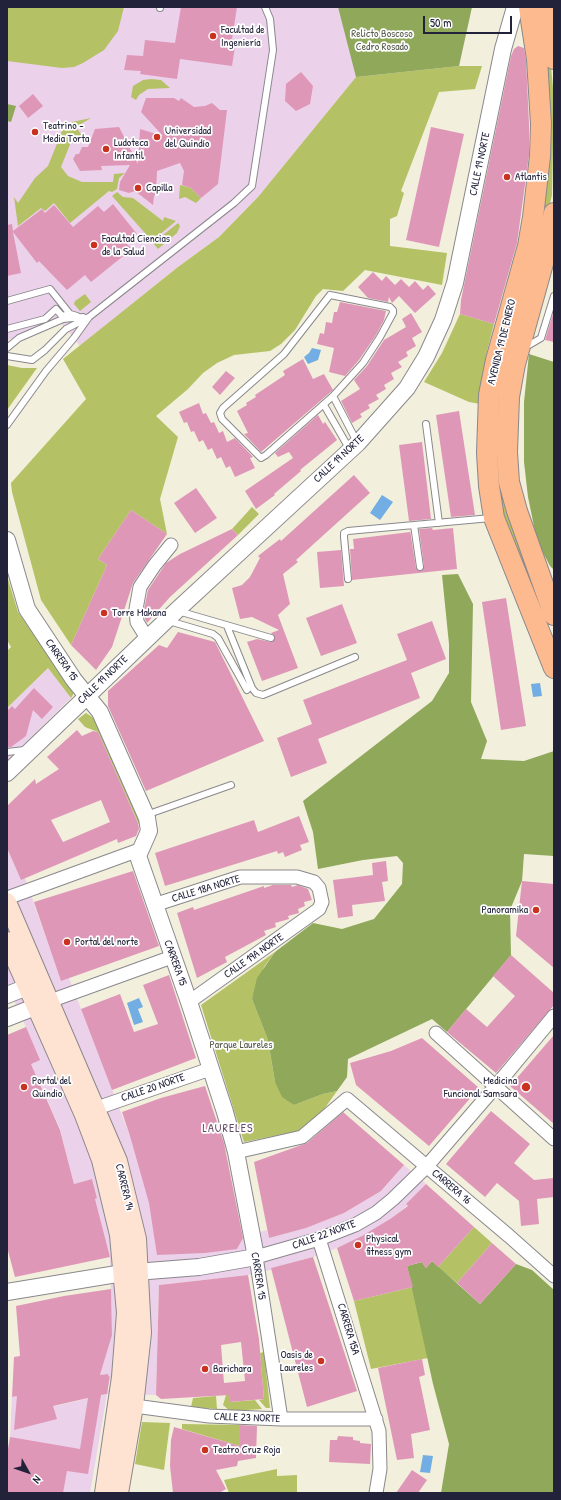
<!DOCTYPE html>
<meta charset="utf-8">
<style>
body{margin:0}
#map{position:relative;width:561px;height:1500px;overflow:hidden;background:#f2efdc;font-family:"Patrick Hand",sans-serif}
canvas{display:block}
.frame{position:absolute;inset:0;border:8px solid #22223b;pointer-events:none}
.north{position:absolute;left:8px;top:1452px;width:40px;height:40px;-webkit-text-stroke:3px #fff;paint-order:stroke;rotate:130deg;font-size:11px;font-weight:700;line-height:16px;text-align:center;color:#22223b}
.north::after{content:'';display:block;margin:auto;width:14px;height:18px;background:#22223b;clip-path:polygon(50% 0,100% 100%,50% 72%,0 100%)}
.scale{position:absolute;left:423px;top:16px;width:89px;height:18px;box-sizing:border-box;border:2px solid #22223b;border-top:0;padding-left:5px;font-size:12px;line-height:14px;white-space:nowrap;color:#22223b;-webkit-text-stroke:3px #fff;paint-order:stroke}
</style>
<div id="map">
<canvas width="561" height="1500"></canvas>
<div class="frame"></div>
<div class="north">N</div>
<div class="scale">50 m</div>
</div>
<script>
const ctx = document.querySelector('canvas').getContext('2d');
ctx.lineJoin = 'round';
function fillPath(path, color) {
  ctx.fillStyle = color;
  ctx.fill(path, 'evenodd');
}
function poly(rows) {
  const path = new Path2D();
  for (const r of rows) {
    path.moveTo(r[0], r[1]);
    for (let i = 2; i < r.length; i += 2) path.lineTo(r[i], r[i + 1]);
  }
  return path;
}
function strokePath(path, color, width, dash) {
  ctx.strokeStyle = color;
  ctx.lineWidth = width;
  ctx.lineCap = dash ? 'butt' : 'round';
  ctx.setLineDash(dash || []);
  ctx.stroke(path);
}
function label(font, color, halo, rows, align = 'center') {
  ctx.font = font + ' "Patrick Hand",sans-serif';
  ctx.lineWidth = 3.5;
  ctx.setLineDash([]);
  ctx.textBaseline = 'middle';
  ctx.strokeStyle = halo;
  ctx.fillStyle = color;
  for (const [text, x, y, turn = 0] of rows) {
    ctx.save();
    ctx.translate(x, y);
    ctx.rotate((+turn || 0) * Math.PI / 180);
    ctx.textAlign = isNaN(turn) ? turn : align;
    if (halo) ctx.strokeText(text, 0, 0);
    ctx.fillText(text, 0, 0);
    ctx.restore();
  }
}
const built = poly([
 [7,7,472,7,459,66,356,77,258,197,219,237,178,267,80,346,61,323,20,341,10,339,7,341],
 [48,668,71,698,7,761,7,708],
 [7,848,21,880,25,878,61,980,69,978,130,1136,237,1249,243,1237,267,1230,269,1238,305,1228,344,1213,382,1190,404,1165,426,1184,406,1204,408,1205,403,1209,378,1228,348,1244,313,1257,271,1268,271,1270,248,1275,159,1285,156,1395,107,1394,90,1493,7,1493,7,1455,10,1437,12,1397,58,1386,55,1406,107,1394,106,1390,110,1389,111,1377,109,1377,108,1374,100,1375,112,1334,110,1257,95,1199,97,1198,92,1179,74,1184,60,1129,31,1064,26,1027,7,986]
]);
const green = poly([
 [7,7,124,7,118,31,104,50,83,63,74,67,62,68,7,61],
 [550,55,554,99,552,195,501,421,542,602,534,605,505,532,498,494,494,417,511,325,543,58],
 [459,66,482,66,475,89,439,92,401,191,404,193,397,216,390,219,390,246,447,253,442,285,365,270,343,291,323,289,316,296,295,330,281,344,270,351,234,355,217,363,203,373,188,389,156,416,178,437,160,499,167,534,131,510,98,559,107,565,71,645,41,600,12,492,11,483,86,399,63,359,178,267,219,237,258,197,356,77],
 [151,79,161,80,170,88,148,89,139,95,136,100,131,97,133,86,143,80],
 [91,118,76,127,83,137,71,142,61,167,68,176,82,182,113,182,114,174,125,173,119,178,117,189,112,192,109,191,70,223,54,203,45,211,41,208,18,226,14,197,18,203,35,178,48,166,62,131,72,122],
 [180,185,191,188,201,198,196,203,185,197,179,199],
 [117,192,123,197,133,198,163,221,164,217,176,221,152,241,112,196],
 [178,223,180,226,177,233,158,249,153,243],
 [85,294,91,302,80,311,74,304,75,301],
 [460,314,494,324,486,355,480,404,469,402,424,382,442,353],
 [7,365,22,368,37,368,7,410],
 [252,507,259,514,238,535,232,529],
 [7,576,18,612,74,693,71,698,48,668,7,708,7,651,11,647,7,640],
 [86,713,98,721,141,822,140,827,98,732,85,727,78,719],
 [275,952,264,967,252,999,268,1040,275,1082,294,1105,323,1094,337,1091,322,1112,299,1131,244,1142,201,1005],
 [474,1227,492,1243,457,1283,438,1267],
 [413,1287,428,1358,371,1369,354,1301],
 [264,1352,270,1408,266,1408,259,1400,264,1399,260,1353],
 [226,1395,230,1395,230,1402,255,1400,262,1409,230,1411,223,1405],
 [216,1396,217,1409,191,1407,193,1398],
 [142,1422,170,1423,164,1470,135,1464],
 [182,1424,240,1425,240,1446,182,1429],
 [277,1469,277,1476,297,1475,297,1493,229,1493,224,1480]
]);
const forest = poly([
 [338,7,472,7,459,66,356,77],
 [7,104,16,106,11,122,7,121],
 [529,354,554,362,554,570,550,566,537,541,528,497,524,462,524,402],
 [458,574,473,604,471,702,487,741,481,759,524,761,554,751,554,856,524,854,522,881,510,910,511,955,447,1032,432,1019,348,1059,347,1077,337,1091,323,1094,294,1105,282,1097,275,1082,268,1040,252,999,257,978,275,952,313,923,342,929,374,919,402,884,403,863,397,856,363,860,318,869,313,832,303,801,432,701,449,673,449,644,442,575],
 [432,1261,480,1304,516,1264,532,1270,554,1290,554,1493,441,1493,449,1444,433,1384,407,1266,422,1262,426,1268]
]);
const water = poly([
 [312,348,321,350,318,360,308,364,304,357,309,353],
 [382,495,393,502,380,520,370,513],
 [540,683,542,696,533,697,531,684],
 [139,998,143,1007,138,1009,143,1022,134,1025,127,1003],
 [423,1455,433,1456,430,1473,420,1472]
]);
const building = poly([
 [181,7,237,7,232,39,236,40,232,66,180,59,177,79,140,74,141,71,124,70,127,55,143,56,145,40,175,43],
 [518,46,524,48,526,60,529,124,529,155,517,243,494,324,460,314,461,300,511,56,514,49],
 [301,72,313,86,310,104,296,111,285,101,286,84],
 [33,94,43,106,28,118,19,106],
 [146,98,174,98,179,101,181,98,194,107,205,106,212,103,220,110,227,110,218,184,201,198,191,188,182,185,184,171,180,163,157,171,156,194,154,196,153,205,135,191,129,193,119,190,120,182,130,165,101,166,102,170,80,171,73,159,76,154,79,154,82,147,88,147,95,129,119,127,138,164,140,129,163,136,141,112],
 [431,127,464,134,439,247,406,240],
 [113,204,137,234,126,243,132,249,91,282,85,275,67,290,39,261,37,263,13,232,21,273,7,276,7,225,12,224,13,231,42,209,45,213,54,205,73,227,98,206,104,212],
 [373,272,382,281,386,276,395,285,401,279,409,287,415,281,423,290,428,285,436,294,415,313,399,296,392,303,389,297,388,302,368,298,358,287],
 [340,302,386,311,384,320,376,335,359,360,345,376,329,372,334,348,317,344,320,333,324,334,326,322,332,323,334,312,337,312],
 [411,313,422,332,412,338,416,346,406,352,408,356,398,362,402,367,391,373,394,379,384,385,386,389,376,395,379,399,368,405,370,408,360,414,362,417,352,423,341,401,360,389,354,380,367,366,384,340,406,327,402,319],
 [553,314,554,314,554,342,545,340],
 [303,359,313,379,324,374,333,390,261,452,244,434,248,433,237,411,247,405,246,403,256,397,255,395,285,375,283,371],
 [226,371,235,378,220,395,212,387],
 [199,403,203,414,206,413,211,423,214,422,219,433,223,431,227,442,235,438,253,457,250,458,255,468,235,477,230,466,226,468,221,457,217,459,212,448,208,450,203,440,199,442,194,431,191,432,187,422,184,423,179,412],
 [459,411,475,515,451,517,436,415],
 [318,415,323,424,325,422,337,440,300,470,301,471,274,494,275,495,256,509,245,491,293,458,289,452,278,457,275,453],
 [422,442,431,519,409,521,399,445],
 [354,475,370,493,296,560,298,562,283,574,290,604,278,615,298,668,262,681,247,642,257,639,272,642,275,637,271,633,279,630,252,617,240,619,232,588,242,585,250,577,260,558,258,556,280,539,281,541],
 [196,488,217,518,195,533,174,503],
 [131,510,167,534,133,583,112,647,96,670,71,645,107,565,98,559],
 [432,528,433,530,453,528,457,569,352,580,350,549,354,549,353,539,410,532,410,530,416,568,420,571,423,570,424,566,419,529],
 [232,529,238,535,170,597,147,623,145,619,144,609,148,590,166,563,180,554],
 [341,550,344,586,320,588,317,552],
 [506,598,526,726,501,730,482,602],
 [342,604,357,643,321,656,306,618],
 [432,621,446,659,411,673,420,698,318,739,327,763,291,777,277,738,312,724,303,700,407,660,397,634],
 [178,632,215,642,264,741,146,791,108,706,108,691,159,645,167,648],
 [34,688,53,707,42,719,33,710,26,736,11,747,7,747,7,711,12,706,15,709],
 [77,730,82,736,93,731,98,732,138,823,139,829,136,836,118,843,117,839,21,880,7,848,7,806,35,779,36,784,59,769,47,757],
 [101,800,110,822,63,842,51,820],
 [299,816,309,842,300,845,302,850,285,857,283,852,278,854,277,851,165,886,155,853,254,820,258,832],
 [386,861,388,881,382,882,385,901,352,905,353,916,338,918,333,880,373,875,372,863],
 [133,871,159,946,61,981,34,902],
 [522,881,554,884,554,968,516,936],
 [273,885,291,885,292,887,298,885,308,889,312,900,304,902,305,906,298,909,299,913,288,916,289,919,275,923,276,927,264,931,266,935,225,957,227,962,197,978,177,913,193,907,194,910,264,886,264,888],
 [511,955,554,993,554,1005,496,1073,447,1032,466,1009,487,1027,515,996,493,976],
 [169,975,196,1058,112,1090,81,1009,120,994,134,1032,158,1024,143,985],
 [26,1027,40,1060,31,1064,60,1130,74,1184,92,1179,97,1198,95,1199,110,1257,15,1277,7,1247,7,1035],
 [554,1035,554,1124,510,1086],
 [422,1038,479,1088,429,1146,356,1085,350,1063,391,1051],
 [205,1086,224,1143,243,1238,237,1249,205,1253,157,1255,149,1203,130,1136,122,1112,161,1098],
 [491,1111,530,1144,514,1163,534,1180,554,1178,554,1197,537,1199,539,1224,521,1226,519,1201,497,1183,485,1197,446,1164],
 [343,1112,404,1165,381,1191,344,1213,306,1228,269,1238,254,1162,307,1143],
 [426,1184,474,1227,438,1267,432,1261,426,1268,422,1262,407,1266,413,1287,354,1301,337,1248,362,1236,390,1219,408,1206,406,1204],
 [492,1243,516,1264,480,1304,457,1283],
 [313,1257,357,1391,307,1407,271,1268],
 [248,1275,259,1339,264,1399,230,1402,230,1395,161,1399,156,1395,159,1285],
 [241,1342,245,1381,224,1383,221,1345],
 [111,1289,112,1335,100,1375,108,1374,109,1377,110,1376,107,1394,101,1395,88,1474,67,1471,63,1493,7,1493,7,1455,10,1437,80,1449,88,1398,53,1406,57,1419,14,1430,17,1396,12,1397,14,1357,20,1356,16,1306,64,1296],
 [422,1359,425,1375,419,1377,430,1430,411,1434,414,1458,397,1460,378,1368],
 [240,1425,257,1426,256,1458,238,1461,237,1466,216,1470,226,1489,219,1493,173,1493,170,1466,171,1440,174,1427,240,1446],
 [338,1436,353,1437,353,1440,360,1441,360,1443,371,1444,370,1464,329,1462,330,1440,337,1440],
 [412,1470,427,1480,418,1493,396,1493]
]);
const service = poly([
 [160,7,160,8],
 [330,295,390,307,393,310,393,313,380,337,363,363,333,396,266,455,261,458,222,419,220,413,223,408,284,354,330,295],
 [7,301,50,289,70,314],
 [7,329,45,319,56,309,62,316,70,314,77,316,77,318],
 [7,348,19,338,63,319,83,317],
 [524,348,541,338,554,296],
 [7,356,32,360,45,350,66,329,89,317],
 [333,396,357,442],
 [324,405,350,450],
 [426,424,439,523],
 [7,425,46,371,74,338,89,317,234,203,252,186,273,50,270,19,265,7],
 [414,525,420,567],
 [348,579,344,537,344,533,348,531,491,518],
 [178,611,271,638],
 [169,621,213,634,218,638,247,690],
 [227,626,252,688,256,693,263,695,355,657],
 [7,752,25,750],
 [146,815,231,785]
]);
const minor = poly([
 [147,638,137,622,136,609,140,587,154,566,171,545],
 [7,898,139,850],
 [154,905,240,877,297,877,314,882,319,888,322,902,319,909,189,1002],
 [50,1001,172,957],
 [436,1033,554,1139],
 [97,1108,210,1069],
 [236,1152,302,1137,347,1099,509,1236,554,1276],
 [319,1239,379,1431,380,1469,376,1493],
 [127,1405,209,1416,281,1419,376,1419],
 [281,1419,256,1257,319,1239,355,1225,376,1213,393,1199,427,1166,496,1086,554,1016]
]);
const tertiary = poly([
 [7,540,27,609,74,680,100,712,147,818,149,831,138,856,189,1002,225,1112,236,1152,256,1257,199,1267,123,1273,7,1292],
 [7,773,176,611,358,443,407,388,426,357,443,320,455,283,503,49,515,7],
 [7,995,27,987],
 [7,1018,35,1007]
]);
const secondary = poly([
 [7,902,118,1161,137,1239,142,1333,134,1406,119,1493],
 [7,941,84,1115,101,1160,119,1235,126,1313,121,1377,104,1493]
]);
const primary = poly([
 [529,7,537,59,541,124,540,156,533,217,528,246,496,360,489,395,487,453,489,486,494,518,554,668],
 [549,7,554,59],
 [554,213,547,249,515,364,509,397,507,452,509,482,517,511,554,615]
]);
const markers = [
 [213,36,4,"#c8321e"],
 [35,132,4,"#c8321e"],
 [157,137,4,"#c8321e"],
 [106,149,4,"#c8321e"],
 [507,177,4,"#c8321e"],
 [138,188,4,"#c8321e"],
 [94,245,4,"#c8321e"],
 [104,613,4,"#c8321e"],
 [536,910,4,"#c8321e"],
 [67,942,4,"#c8321e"],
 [24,1087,4,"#c8321e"],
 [526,1087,5,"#c8321e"],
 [358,1245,4,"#c8321e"],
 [321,1361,4,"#c8321e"],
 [205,1369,4,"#c8321e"],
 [205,1450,4,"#c8321e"]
];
const poiNames = [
 ["Facultad de",221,30],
 ["Ingeniería",221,43],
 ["Teatrino -",43,126],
 ["Media Torta",43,139],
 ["Universidad",165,131],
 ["del Quindío",165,144],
 ["Ludoteca",114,143],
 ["Infantil",114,156],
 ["Atlantis",515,177],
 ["Capilla",146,188],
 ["Facultad Ciencias",102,239],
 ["de la Salud",102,252],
 ["Torre Makana",112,613],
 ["Panoramika",528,910,"right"],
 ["Portal del norte",75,942],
 ["Portal del",32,1081],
 ["Quindio",32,1094],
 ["Medicina",517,1081,"right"],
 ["Funcional Samsara",517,1094,"right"],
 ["Physical",366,1239],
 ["fitness gym",366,1252],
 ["Oasis de",313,1355,"right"],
 ["Laureles",313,1368,"right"],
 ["Barichara",213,1369],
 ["Teatro Cruz Roja",213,1450]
];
const parkNames = [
 ["Relicto Boscoso",382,34],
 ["Cedro Rosado",382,47],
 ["Parque Laureles",241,1045]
];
const streetNames = [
 ["CALLE 19 NORTE",480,164,-78],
 ["AVENIDA 19 DE ENERO",502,342,-76],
 ["CALLE 19 NORTE",339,459,-43],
 ["CARRERA 15",61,660,55],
 ["CALLE 19 NORTE",103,680,-44],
 ["CALLE 18A NORTE",206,889,-17],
 ["CALLE 19A NORTE",254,956,-35],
 ["CARRERA 15",175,963,70],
 ["CALLE 20 NORTE",153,1088,-19],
 ["CARRERA 14",124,1187,76],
 ["CARRERA 16",451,1187,40],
 ["CALLE 22 NORTE",324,1235,-20],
 ["CARRERA 15",258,1276,81],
 ["CARRERA 15A",348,1329,73],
 ["CALLE 23 NORTE",247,1418,2]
];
const neighbourhoodNames = [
 ["LAURELES",228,1129]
];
fillPath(built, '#ecd1ea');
fillPath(green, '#b4c265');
fillPath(forest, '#8fa85a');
fillPath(water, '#72aee3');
fillPath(building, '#df97b8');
strokePath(service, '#8a888c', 8);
strokePath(minor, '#8a888c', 15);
strokePath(tertiary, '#8a888c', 18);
strokePath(secondary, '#8a888c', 20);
strokePath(primary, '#8a888c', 22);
strokePath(service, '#fff', 6);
strokePath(minor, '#fff', 13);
strokePath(tertiary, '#fff', 16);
strokePath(secondary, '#fee3d2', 18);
strokePath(primary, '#fcba8e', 20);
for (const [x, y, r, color] of markers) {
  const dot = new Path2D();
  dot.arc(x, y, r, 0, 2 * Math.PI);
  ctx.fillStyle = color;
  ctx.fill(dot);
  strokePath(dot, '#fff', 1.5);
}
label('11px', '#22223b', '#fff', poiNames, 'left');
label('11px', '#555a4a', '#fff', parkNames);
label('11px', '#22223b', '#fff', streetNames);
ctx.letterSpacing = '1px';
label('12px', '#644b67', '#fff', neighbourhoodNames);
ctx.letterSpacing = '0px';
</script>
